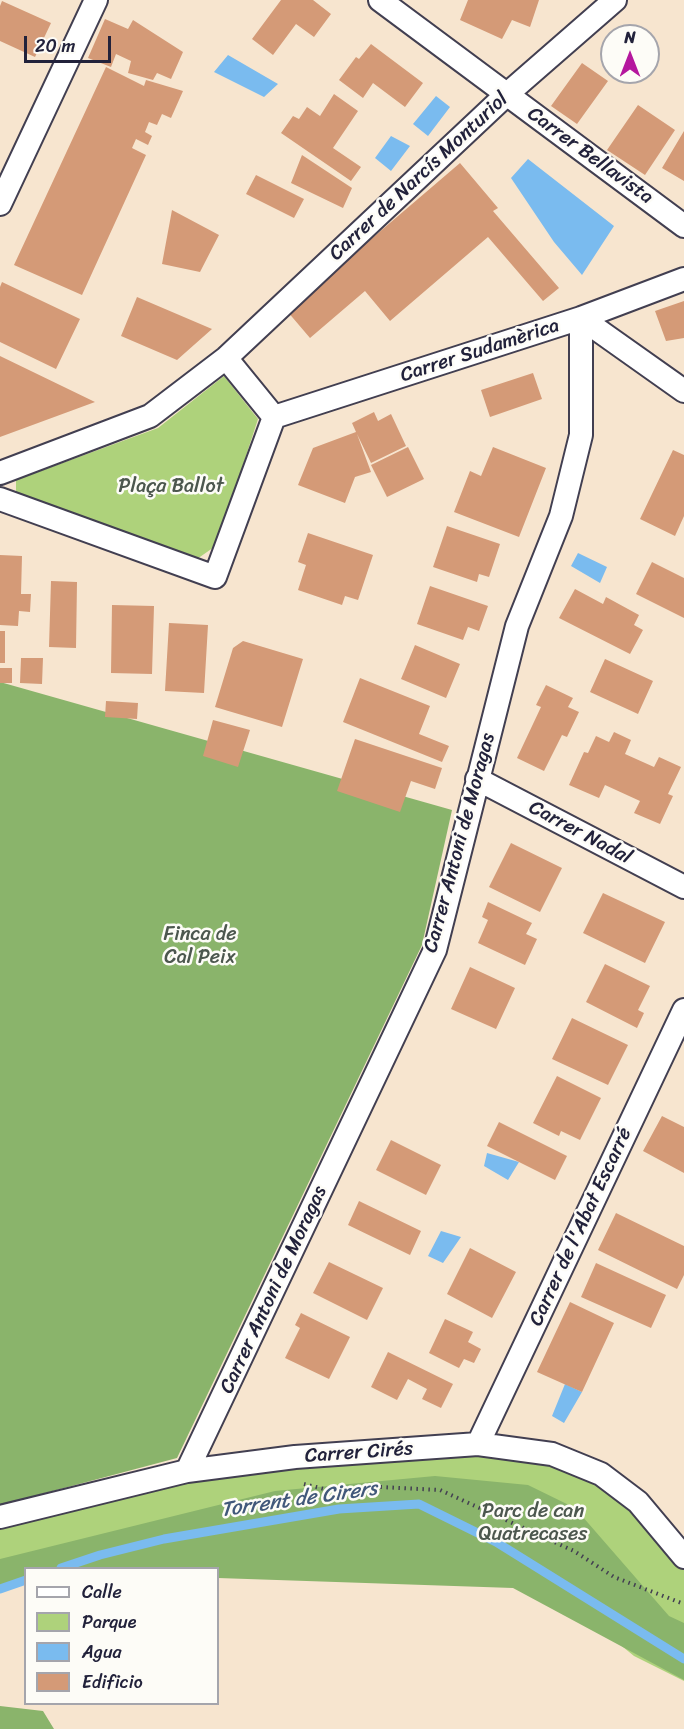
<!DOCTYPE html>
<meta charset="utf-8">
<style>
body{margin:0}
#map{position:relative;width:684px;height:1729px;overflow:hidden;background:#f7e5cf;font-family:Sriracha,sans-serif}
canvas{display:block}
.legend{position:absolute;left:24px;top:1567px;width:195px;height:138px;box-sizing:border-box;background:#fdfcf7;border:2px solid #a5a5ac;margin:0;padding:8px 10px;list-style:none;font-size:18px;color:#22223b}
.legend li{display:flex;align-items:center;gap:12px;height:30px}
.legend b{width:30px;border:2px solid #a5a5ac}
.north{position:absolute;left:600px;top:24px;width:60px;height:60px;box-sizing:border-box;background:#fdfcf7;border:2px solid #a5a5ac;border-radius:50%;rotate:0deg;font-size:16px;font-weight:700;line-height:24px;text-align:center;color:#22223b}
.north::after{content:'';display:block;margin:auto;width:21px;height:27px;background:#b5179e;clip-path:polygon(50% 0,100% 100%,50% 72%,0 100%)}
.scale{position:absolute;left:24px;top:36px;width:87px;height:27px;box-sizing:border-box;border:3px solid #22223b;border-top:0;padding-left:8px;font-size:18px;line-height:21px;white-space:nowrap;color:#22223b;-webkit-text-stroke:4px #fdfcf7;paint-order:stroke}
</style>
<div id="map">
<canvas width="684" height="1729"></canvas>
<ul class="legend">
<li><b style="height:8px;background:#fff"></b>Calle</li>
<li><b style="height:16px;background:#aed27b"></b>Parque</li>
<li><b style="height:16px;background:#7abbef"></b>Agua</li>
<li><b style="height:16px;background:#d49a77"></b>Edificio</li>
</ul>
<div class="north">N</div>
<div class="scale">20 m</div>
</div>
<script>
const ctx = document.querySelector('canvas').getContext('2d');
ctx.lineJoin = 'round';
function fillPath(path, color) {
  ctx.fillStyle = color;
  ctx.fill(path, 'evenodd');
}
function poly(rows) {
  const path = new Path2D();
  for (const r of rows) {
    path.moveTo(r[0], r[1]);
    for (let i = 2; i < r.length; i += 2) path.lineTo(r[i], r[i + 1]);
  }
  return path;
}
function strokePath(path, color, width, dash) {
  ctx.strokeStyle = color;
  ctx.lineWidth = width;
  ctx.lineCap = dash ? 'butt' : 'round';
  ctx.setLineDash(dash || []);
  ctx.stroke(path);
}
function label(font, color, halo, rows, align = 'center') {
  ctx.font = font + ' Sriracha,sans-serif';
  ctx.lineWidth = 5;
  ctx.setLineDash([]);
  ctx.textBaseline = 'middle';
  ctx.strokeStyle = halo;
  ctx.fillStyle = color;
  for (const [text, x, y, turn = 0] of rows) {
    ctx.save();
    ctx.translate(x, y);
    ctx.rotate((+turn || 0) * Math.PI / 180);
    ctx.textAlign = isNaN(turn) ? turn : align;
    if (halo) ctx.strokeText(text, 0, 0);
    ctx.fillText(text, 0, 0);
    ctx.restore();
  }
}
const green = poly([
 [224,376,258,419,217,545,197,559,16,497,16,480,158,428],
 [479,1449,553,1459,635,1504,684,1564,684,1681,634,1656,562,1597,477,1578,390,1566,22,1566,0,1571,0,1522,196,1475]
]);
const forest = poly([
 [0,682,452,810,422,945,177,1458,0,1505],
 [435,1476,528,1485,575,1508,669,1616,684,1623,684,1680,513,1588,218,1578,218,1568,26,1568,25,1577,0,1587,0,1559,275,1491],
 [0,1706,43,1711,54,1729,0,1729]
]);
const water = poly([
 [228,55,278,84,264,97,214,72],
 [436,96,450,107,428,136,413,124],
 [391,136,410,146,391,171,375,158],
 [528,159,614,226,582,275,554,242,511,178],
 [578,553,607,567,600,583,571,566],
 [487,1153,519,1162,508,1180,484,1166],
 [441,1231,461,1237,443,1263,428,1256],
 [565,1384,582,1392,564,1423,552,1416]
]);
const stream = poly([
 [61,1568,100,1555,164,1539,339,1509,419,1504,496,1542,684,1659],
 [0,1589,26,1580]
]);
const building = poly([
 [281,0,313,0,331,14,314,37,296,24,273,55,252,39],
 [468,0,539,0,530,27,512,20,502,39,460,20],
 [2,1,51,23,35,57,0,41,0,6],
 [105,19,128,29,133,20,183,52,171,79,157,73,153,80,128,73,131,61,116,54,111,67,88,58],
 [371,44,423,83,405,107,373,83,363,98,339,80,356,57,359,59],
 [582,63,608,81,577,124,551,106],
 [106,67,144,86,146,80,183,91,171,118,162,114,157,125,149,122,145,132,152,136,148,145,136,139,132,148,146,155,82,295,14,265],
 [334,94,358,111,333,148,361,167,351,181,281,133,293,116,299,119,307,107,320,116],
 [638,105,675,130,645,175,607,150],
 [684,131,684,181,662,168],
 [302,155,352,188,343,208,291,183],
 [460,163,498,208,493,211,559,288,543,301,488,237,390,321,365,291,310,338,287,311],
 [256,175,304,199,294,218,246,194],
 [172,210,219,235,200,272,162,264],
 [2,282,80,319,56,369,0,342,0,287],
 [137,297,212,329,177,360,121,336],
 [684,301,684,338,666,341,655,311],
 [0,356,95,402,0,437],
 [533,373,542,399,490,417,481,390],
 [374,412,378,421,391,414,406,446,371,463,357,434,371,472,355,477,345,503,298,485,313,448,356,432,352,423],
 [408,447,424,479,387,497,371,465],
 [493,447,546,468,519,537,454,512,470,471,481,476],
 [673,450,684,455,684,516,675,536,640,519],
 [447,526,500,544,489,577,479,574,477,582,433,567],
 [308,533,373,555,358,600,345,596,342,605,298,590,306,565,298,562],
 [0,555,22,556,21,594,31,594,30,612,19,611,18,626,0,625],
 [652,562,684,578,684,618,636,594],
 [51,581,77,582,76,648,49,647],
 [430,586,488,606,479,631,468,627,463,640,417,624],
 [575,589,603,604,606,597,639,615,634,625,643,630,630,654,559,618],
 [112,605,154,606,152,674,111,673],
 [169,623,208,625,204,693,165,691],
 [0,631,5,631,5,663,0,663],
 [243,641,303,659,282,727,215,707,233,648],
 [415,645,460,664,446,698,401,679],
 [21,658,43,658,42,684,20,683],
 [605,659,653,681,638,714,590,692],
 [0,668,12,668,12,683,0,683],
 [360,678,430,706,419,734,449,746,442,762,343,722],
 [546,685,573,698,568,707,579,712,567,737,562,735,544,771,517,758,541,707,536,705],
 [106,701,138,703,137,719,105,717],
 [213,720,250,730,238,767,203,756],
 [614,732,631,740,625,754,654,767,659,757,681,767,668,794,673,796,660,824,634,813,640,801,605,785,599,798,569,785,584,752,588,753,596,736,609,742],
 [355,739,442,768,435,789,411,781,400,812,337,791],
 [511,843,562,868,540,912,489,887],
 [603,893,665,922,645,963,583,933],
 [488,902,532,923,526,934,537,939,525,965,478,943,488,920,482,917],
 [605,964,650,986,638,1010,644,1013,637,1028,586,1002],
 [470,967,515,988,496,1029,451,1009],
 [572,1018,628,1045,608,1085,552,1059],
 [557,1076,601,1098,580,1140,561,1131,559,1136,533,1123],
 [662,1116,684,1127,684,1173,643,1151],
 [499,1122,567,1156,555,1180,487,1146],
 [391,1140,441,1165,426,1195,376,1170],
 [359,1201,421,1231,410,1255,348,1225],
 [616,1213,684,1246,684,1275,677,1289,598,1250],
 [470,1248,516,1272,492,1318,447,1294],
 [329,1262,383,1288,367,1320,313,1293],
 [596,1263,666,1295,651,1328,581,1297],
 [570,1302,614,1323,582,1392,537,1372],
 [301,1313,350,1337,329,1379,285,1358,300,1328,295,1325],
 [445,1319,473,1332,468,1342,481,1349,474,1363,464,1359,459,1368,429,1353],
 [388,1352,453,1384,441,1408,422,1399,427,1389,408,1379,397,1400,371,1387]
]);
const path = poly([
 [304,1484,340,1493,380,1487,440,1490,574,1551,614,1577,684,1604]
]);
const minor = poly([
 [380,0,684,226],
 [0,204,96,0],
 [581,318,684,391],
 [226,358,274,417],
 [274,417,581,318,684,279],
 [0,473,150,416,226,358,506,95,615,0],
 [0,499,215,577,274,417],
 [477,779,684,887],
 [478,1444,684,1010],
 [187,1471,435,950,517,626,561,516,581,435,581,318],
 [0,1517,187,1471,295,1457,478,1444,552,1454,601,1474,638,1502,684,1557]
]);
const streetNames = [
 ["Carrer Bellavista",590,156,36],
 ["Carrer de Narcís Monturiol",419,177,-43],
 ["Carrer Sudamèrica",480,351,-18],
 ["Carrer Nadal",580,833,28],
 ["Carrer Antoni de Moragas",460,843,-75],
 ["Carrer de l'Abat Escarré",581,1227,-65],
 ["Carrer Antoni de Moragas",274,1290,-65],
 ["Carrer Cirés",359,1453,-4]
];
const parkNames = [
 ["Plaça Ballot",171,487],
 ["Finca de",200,935],
 ["Cal Peix",200,958],
 ["Parc de can",533,1512],
 ["Quatrecases",533,1535]
];
const waterNames = [
 ["Torrent de Cirers",299,1500,-8]
];
fillPath(green, '#aed27b');
fillPath(forest, '#8ab46b');
fillPath(water, '#7abbef');
strokePath(stream, '#7abbef', 9);
fillPath(building, '#d49a77');
strokePath(minor, '#423f51', 26);
strokePath(path, '#423f51', 4, [1.5, 4.5]);
strokePath(minor, '#fff', 22);
label('20px', '#22223b', '#fdfcf7', streetNames);
label('20px', '#4c574e', '#fdfcf7', parkNames);
label('italic 21px', '#41587a', '#fdfcf7', waterNames);
</script>
